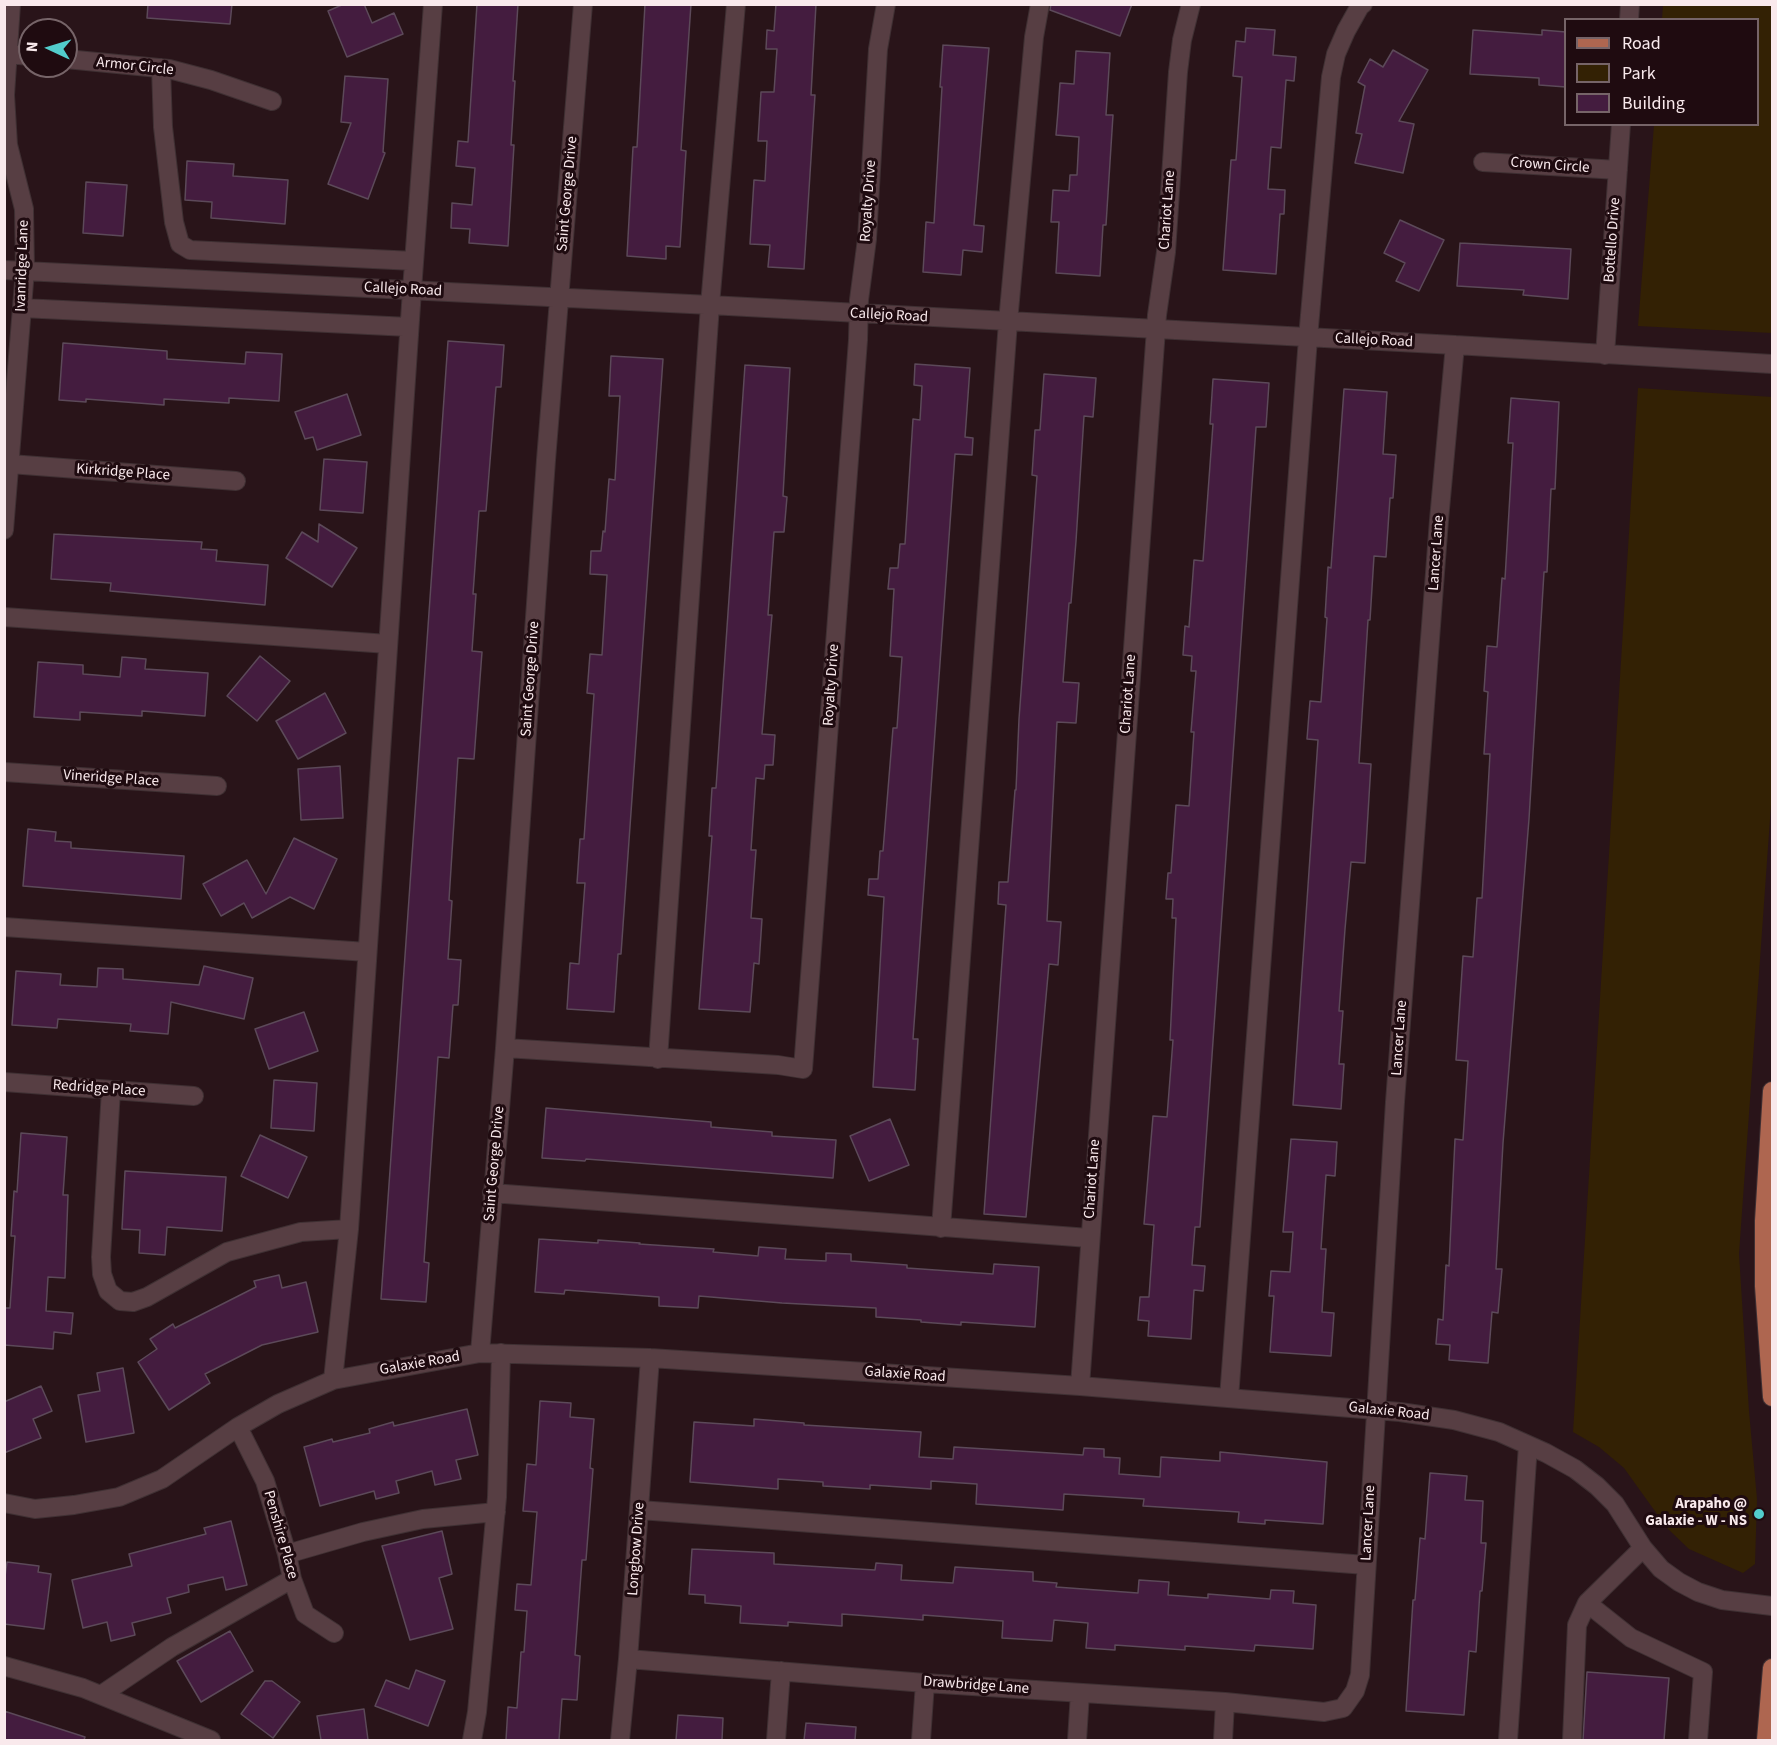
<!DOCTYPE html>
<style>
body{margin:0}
#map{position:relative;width:1777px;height:1745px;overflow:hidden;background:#291419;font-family:"Source Sans 3",sans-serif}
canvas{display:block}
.frame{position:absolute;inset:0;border:6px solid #f9e9ec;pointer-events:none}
.legend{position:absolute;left:1564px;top:18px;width:195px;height:108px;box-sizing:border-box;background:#1f0b10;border:2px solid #766468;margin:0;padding:8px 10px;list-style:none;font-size:18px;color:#f9e9ec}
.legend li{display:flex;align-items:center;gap:12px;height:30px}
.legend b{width:30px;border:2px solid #766468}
.north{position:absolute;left:18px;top:18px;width:60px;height:60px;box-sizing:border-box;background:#1f0b10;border:2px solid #766468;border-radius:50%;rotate:274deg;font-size:16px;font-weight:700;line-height:24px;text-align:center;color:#f9e9ec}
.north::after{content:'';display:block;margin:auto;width:21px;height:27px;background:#52cdcc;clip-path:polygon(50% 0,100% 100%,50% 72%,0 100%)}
</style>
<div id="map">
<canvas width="1777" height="1745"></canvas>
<div class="frame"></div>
<ul class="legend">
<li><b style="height:8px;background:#ae6650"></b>Road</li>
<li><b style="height:16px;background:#332104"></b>Park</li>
<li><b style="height:16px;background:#441c3f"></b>Building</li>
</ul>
<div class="north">N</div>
</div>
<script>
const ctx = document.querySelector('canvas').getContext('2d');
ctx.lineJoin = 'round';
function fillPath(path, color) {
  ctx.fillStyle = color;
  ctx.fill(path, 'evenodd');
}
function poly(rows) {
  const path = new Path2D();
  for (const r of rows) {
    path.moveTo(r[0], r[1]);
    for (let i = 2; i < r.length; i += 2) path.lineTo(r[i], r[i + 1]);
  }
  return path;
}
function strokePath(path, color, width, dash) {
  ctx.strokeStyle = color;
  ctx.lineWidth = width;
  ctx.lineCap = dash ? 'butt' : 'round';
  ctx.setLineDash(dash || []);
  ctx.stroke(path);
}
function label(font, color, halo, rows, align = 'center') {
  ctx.font = font + ' "Source Sans 3",sans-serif';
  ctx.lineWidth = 6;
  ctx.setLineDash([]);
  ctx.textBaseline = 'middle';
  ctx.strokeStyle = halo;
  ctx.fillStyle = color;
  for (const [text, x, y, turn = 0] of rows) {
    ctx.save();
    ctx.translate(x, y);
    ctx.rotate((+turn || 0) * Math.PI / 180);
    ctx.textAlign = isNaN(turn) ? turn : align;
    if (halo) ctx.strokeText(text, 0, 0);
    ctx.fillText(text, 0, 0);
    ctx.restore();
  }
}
const green = poly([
 [1663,5,1772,5,1772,333,1638,326,1654,125,1758,124,1758,20,1662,19],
 [1638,388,1772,397,1772,791,1739,1254,1749,1411,1757,1499,1755,1564,1743,1573,1689,1549,1667,1528,1624,1468,1599,1447,1573,1432]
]);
const building = poly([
 [148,4,232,4,230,24,147,18,148,4],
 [344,4,364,4,372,23,394,13,403,34,347,57,328,11,344,4],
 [477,4,518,4,513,81,515,81,511,145,514,145,508,246,469,243,470,229,451,228,452,203,472,205,475,168,456,166,458,141,468,142,477,4],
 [645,4,691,4,681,150,686,151,680,247,666,246,666,259,627,256,633,147,637,147,645,4],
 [776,4,816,4,811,95,815,95,804,269,768,267,770,245,750,244,754,180,765,181,767,141,758,141,761,92,774,92,777,49,766,49,767,30,774,31,776,4],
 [1051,4,1132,4,1120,36,1050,10,1051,4],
 [1246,28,1275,30,1273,55,1296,57,1294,81,1286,80,1281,148,1271,147,1268,189,1285,190,1284,214,1280,214,1276,274,1223,270,1231,160,1236,160,1242,77,1233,76,1236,41,1245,42,1246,28],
 [1473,30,1542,35,1542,30,1566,32,1566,87,1539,85,1539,78,1470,74,1473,30],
 [943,45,989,48,974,225,984,226,982,252,963,250,961,275,923,272,926,222,934,223,942,87,940,87,943,45],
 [1393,50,1428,70,1399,121,1414,124,1403,173,1355,163,1362,134,1356,133,1365,86,1358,82,1370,59,1383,67,1393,50],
 [1076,51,1110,53,1106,115,1113,115,1106,225,1103,225,1100,276,1056,273,1059,222,1051,222,1053,190,1069,191,1070,175,1077,175,1079,137,1056,135,1058,111,1060,83,1074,84,1076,51],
 [345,76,388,79,383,152,385,153,368,199,328,184,351,123,341,122,345,76],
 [187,161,234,164,233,176,288,180,285,224,211,218,212,202,185,200,187,161],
 [86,182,127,185,123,236,83,233,86,182],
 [1400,220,1444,240,1419,291,1396,281,1405,263,1384,253,1400,220],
 [1460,243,1571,249,1568,299,1523,295,1524,290,1457,286,1460,243],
 [448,341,504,345,501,387,496,387,486,511,479,511,473,594,476,594,472,651,482,652,474,759,458,758,449,900,452,901,448,959,461,960,458,1005,453,1005,449,1058,438,1057,424,1262,429,1263,426,1302,381,1299,448,341],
 [63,343,167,351,167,359,245,364,246,352,282,354,279,401,229,398,229,403,164,399,164,405,86,399,86,402,59,400,63,343],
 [611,356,663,359,621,954,618,954,614,1012,567,1009,570,963,579,964,585,883,577,883,580,839,584,839,594,694,587,693,590,654,602,655,607,575,590,574,591,551,601,551,603,531,605,532,609,479,615,480,620,396,609,396,611,356],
 [915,364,970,368,965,437,973,438,972,455,955,454,913,1039,918,1039,915,1090,873,1087,884,897,868,895,869,879,878,879,880,851,883,851,893,728,897,728,902,657,890,656,894,589,888,589,890,568,898,568,900,544,905,544,913,419,920,420,922,386,914,385,915,364],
 [745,365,790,368,783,496,787,497,784,532,774,532,768,615,772,615,762,734,775,735,773,765,765,765,764,779,756,778,751,850,756,850,751,918,762,919,759,964,754,963,750,1012,699,1009,712,836,709,836,712,788,716,788,745,365],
 [1044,374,1096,378,1093,417,1084,416,1076,541,1071,603,1069,603,1063,682,1079,683,1076,723,1057,722,1047,921,1061,922,1058,965,1049,964,1026,1217,984,1214,1006,905,998,904,999,882,1008,882,1015,790,1016,790,1019,719,1037,476,1032,475,1035,430,1040,430,1044,374],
 [1213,379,1269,383,1266,427,1256,427,1200,1227,1195,1227,1192,1265,1205,1266,1203,1291,1194,1290,1191,1339,1148,1336,1149,1321,1138,1320,1140,1297,1149,1297,1154,1225,1144,1224,1153,1116,1167,1117,1173,1040,1170,1040,1176,918,1172,918,1173,899,1166,899,1168,873,1171,873,1176,805,1189,806,1194,732,1191,732,1196,671,1191,671,1192,656,1183,655,1185,626,1189,627,1194,560,1203,561,1213,424,1210,424,1213,379],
 [1344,389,1387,392,1383,454,1396,455,1393,498,1390,498,1386,557,1374,556,1370,620,1368,620,1359,763,1371,764,1365,863,1351,862,1345,929,1339,1011,1343,1011,1339,1064,1344,1064,1341,1109,1293,1105,1318,740,1307,739,1310,701,1321,702,1327,618,1325,617,1328,567,1331,568,1344,389],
 [347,394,361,435,317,450,313,437,305,439,295,412,347,394],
 [1511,398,1559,402,1555,489,1551,489,1547,572,1544,572,1529,819,1503,1143,1496,1269,1502,1269,1498,1313,1492,1312,1488,1363,1449,1360,1450,1345,1436,1344,1438,1319,1443,1320,1446,1265,1449,1266,1455,1139,1463,1140,1468,1061,1456,1060,1463,956,1473,957,1477,898,1482,898,1490,754,1484,754,1488,692,1484,691,1487,646,1497,647,1502,578,1505,579,1513,443,1508,443,1511,398],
 [324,459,367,462,363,513,320,510,324,459],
 [319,524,357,548,332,587,286,558,302,532,318,542,319,524],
 [54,534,202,542,201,549,217,550,216,561,268,565,265,605,110,591,111,583,51,579,54,534],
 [260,656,290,681,257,721,227,696,260,656],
 [122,657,146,659,145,669,208,673,205,716,142,711,142,716,80,712,80,720,34,717,38,662,83,665,83,674,120,677,122,657],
 [325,693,346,733,298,759,276,721,325,693],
 [340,766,343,818,301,820,298,769,340,766],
 [28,829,56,832,55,841,71,842,71,848,184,856,181,899,23,886,28,829],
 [294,838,337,859,314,909,290,897,252,918,244,903,221,916,203,884,247,860,266,894,294,838],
 [204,966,253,978,244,1019,171,1002,168,1034,130,1031,131,1024,58,1019,57,1028,12,1025,16,971,61,974,60,985,97,987,98,968,123,969,123,979,199,985,204,966],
 [304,1012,318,1051,269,1069,255,1029,304,1012],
 [274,1080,317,1083,314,1131,271,1128,274,1080],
 [546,1108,711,1122,711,1127,772,1132,772,1136,836,1140,833,1178,586,1159,585,1161,542,1158,546,1108],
 [890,1119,909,1165,869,1181,850,1136,890,1119],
 [21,1133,67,1137,63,1195,68,1195,65,1278,48,1277,46,1311,73,1313,71,1334,54,1332,53,1349,4,1345,4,1308,10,1308,15,1236,11,1236,14,1191,17,1192,21,1133],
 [260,1135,307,1157,288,1198,241,1176,260,1135],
 [1291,1139,1337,1142,1335,1176,1326,1175,1321,1249,1326,1249,1322,1312,1334,1313,1331,1356,1270,1352,1274,1296,1269,1296,1271,1271,1290,1272,1293,1232,1283,1232,1291,1139],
 [125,1171,226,1177,222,1231,167,1227,165,1255,139,1253,140,1230,122,1229,125,1171],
 [539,1239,598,1243,598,1240,640,1243,639,1244,714,1249,713,1252,758,1256,759,1247,786,1249,785,1259,826,1261,826,1253,851,1254,851,1261,907,1265,907,1268,993,1274,994,1264,1039,1267,1035,1327,961,1322,961,1325,921,1322,921,1320,876,1317,876,1308,782,1303,699,1296,698,1308,659,1306,659,1297,565,1290,564,1294,535,1292,539,1239],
 [279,1275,282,1288,306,1282,318,1332,262,1345,205,1374,210,1383,169,1410,138,1362,157,1349,150,1339,173,1324,175,1328,256,1287,254,1281,279,1275],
 [123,1368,134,1433,86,1442,78,1395,100,1391,97,1373,123,1368],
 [41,1386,52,1411,33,1419,41,1438,4,1453,4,1402,41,1386],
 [540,1401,571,1403,570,1417,594,1419,590,1468,593,1469,586,1560,582,1560,575,1655,580,1656,577,1700,562,1699,559,1740,506,1740,508,1707,517,1708,521,1652,524,1652,527,1611,515,1610,517,1584,531,1585,537,1512,523,1511,527,1464,536,1465,540,1401],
 [467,1409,478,1455,456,1460,461,1479,435,1485,432,1471,396,1481,399,1493,376,1499,374,1491,320,1506,304,1447,332,1439,333,1442,370,1433,369,1429,393,1422,394,1426,467,1409],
 [754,1419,804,1423,804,1425,921,1432,919,1457,953,1459,954,1447,1083,1455,1084,1448,1104,1449,1104,1457,1120,1458,1119,1474,1160,1477,1161,1457,1220,1461,1220,1452,1327,1462,1323,1524,1265,1520,1265,1524,1238,1522,1239,1512,1143,1506,1144,1499,1064,1494,1063,1510,976,1504,977,1484,931,1481,931,1489,870,1485,870,1489,823,1486,823,1482,778,1479,778,1489,690,1482,694,1422,754,1426,754,1419],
 [1430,1473,1467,1476,1465,1500,1483,1501,1481,1543,1486,1543,1482,1591,1480,1591,1476,1652,1469,1651,1464,1715,1406,1711,1413,1600,1415,1600,1420,1538,1425,1539,1430,1473],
 [231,1521,247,1585,226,1590,223,1577,188,1585,189,1592,167,1598,171,1613,132,1623,135,1635,111,1641,107,1622,83,1628,72,1580,132,1566,129,1554,206,1534,204,1528,231,1521],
 [442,1531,452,1574,439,1578,453,1629,410,1640,382,1546,442,1531],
 [692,1549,774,1553,774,1564,875,1570,876,1563,902,1565,901,1580,953,1583,955,1567,1033,1572,1033,1581,1057,1583,1056,1587,1138,1593,1139,1580,1169,1582,1168,1595,1208,1598,1208,1594,1270,1599,1271,1590,1294,1591,1293,1603,1316,1605,1313,1649,1255,1645,1254,1651,1185,1646,1185,1650,1115,1645,1115,1650,1086,1648,1088,1623,1054,1620,1052,1641,1002,1638,1003,1621,923,1615,923,1620,842,1614,842,1626,788,1622,788,1626,740,1623,741,1606,705,1603,705,1595,689,1594,692,1549],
 [7,1562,39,1566,38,1572,51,1574,44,1629,4,1624,4,1584,7,1562],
 [230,1631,253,1671,201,1702,177,1661,230,1631],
 [416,1670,445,1681,428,1726,375,1706,386,1680,409,1689,416,1670],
 [1587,1672,1669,1678,1664,1740,1583,1740,1587,1672],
 [265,1681,272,1681,300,1702,273,1738,241,1714,265,1681],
 [364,1709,368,1740,321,1740,317,1716,364,1709],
 [4,1711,85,1737,84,1740,4,1740,4,1711],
 [678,1715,723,1718,722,1740,676,1740,678,1715],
 [806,1723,856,1727,855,1740,804,1740,806,1723]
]);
const minor = poly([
 [1629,20,1630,4],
 [8,54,30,56],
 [66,59,169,69,211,80,272,101],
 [161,68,163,127,174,222,180,244,190,250,414,261],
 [1483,162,1618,170],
 [4,270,710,305,1455,345,1772,364],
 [22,308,409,327],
 [1605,355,1621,124],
 [10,464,236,481],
 [4,530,25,270,24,209,8,145,5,95,11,4],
 [4,617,388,644],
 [4,772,217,786],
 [4,927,367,952],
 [505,1048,778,1065,803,1069,858,340,859,300,867,239,878,49,886,4],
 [658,1059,710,305,736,4],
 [4,1082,194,1096],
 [111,1090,101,1257,102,1274,108,1291,120,1301,133,1302,147,1297,227,1252,301,1232,349,1229],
 [492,1193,1089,1238],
 [941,1228,1008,322,1034,37,1040,4],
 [480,1353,505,1048,546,460,583,4],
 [333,1380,349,1229,412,290,433,4],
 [1080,1386,1157,315,1166,252,1178,72,1182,40,1191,4],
 [1229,1398,1308,338,1331,77,1336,54,1346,31,1360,6,1363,4],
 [238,1427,265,1481,287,1554,292,1579,305,1614,334,1633],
 [4,1503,35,1509,74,1505,119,1497,162,1479,238,1427,278,1404,333,1380,480,1353,650,1358,1080,1386,1400,1412,1454,1420,1499,1432,1546,1453,1575,1469,1597,1486,1615,1504,1643,1548,1661,1569,1679,1582,1698,1592,1722,1600,1772,1606],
 [640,1510,1366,1565],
 [1643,1548,1587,1603,1631,1638,1703,1672,1698,1740],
 [287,1554,363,1532,423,1519,496,1512],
 [628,1659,925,1683,1225,1702,1324,1712,1343,1708,1355,1691,1360,1675,1395,1102,1439,520,1455,345],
 [4,1666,83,1688,211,1740],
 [101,1695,172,1647,292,1579],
 [472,1740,477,1712,497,1497,501,1353],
 [620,1740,628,1659,650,1358],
 [776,1740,781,1671],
 [921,1740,925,1683],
 [1077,1740,1080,1693],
 [1223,1740,1225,1702],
 [1508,1740,1528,1445],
 [1572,1740,1577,1625,1587,1603]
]);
const major = poly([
 [1772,1091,1764,1221,1764,1286,1772,1397],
 [1766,1740,1772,1668]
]);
const markers = [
 [1759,1514,6,"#52cdcc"]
];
const streetNames = [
 ["Armor Circle",135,67,6],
 ["Crown Circle",1550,166,4],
 ["Saint George Drive",568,194,-85],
 ["Royalty Drive",869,201,-86],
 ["Chariot Lane",1168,210,-86],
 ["Bottello Drive",1613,240,-86],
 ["Ivanridge Lane",23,266,-88],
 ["Callejo Road",403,290,3],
 ["Callejo Road",889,316,3],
 ["Callejo Road",1374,341,3],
 ["Kirkridge Place",123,473,4],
 ["Lancer Lane",1437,553,-86],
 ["Saint George Drive",531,679,-86],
 ["Royalty Drive",832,685,-86],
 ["Chariot Lane",1129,694,-86],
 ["Vineridge Place",111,779,4],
 ["Lancer Lane",1400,1038,-86],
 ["Redridge Place",99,1089,4],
 ["Saint George Drive",495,1164,-85],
 ["Chariot Lane",1093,1179,-86],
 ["Galaxie Road",420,1364,-10],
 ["Galaxie Road",905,1375,4],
 ["Galaxie Road",1389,1412,6],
 ["Lancer Lane",1369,1523,-87],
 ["Penshire Place",280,1535,74],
 ["Longbow Drive",637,1549,-86],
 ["Drawbridge Lane",976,1686,4]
];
const poiNames = [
 ["Arapaho @",1747,1505],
 ["Galaxie - W - NS",1747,1522]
];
fillPath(green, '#332104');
fillPath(building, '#441c3f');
strokePath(building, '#5c4959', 1.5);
strokePath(minor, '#3f3033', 20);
strokePath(major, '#3f3033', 20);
strokePath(minor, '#573e43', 18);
strokePath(major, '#ae6650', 18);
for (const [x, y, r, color] of markers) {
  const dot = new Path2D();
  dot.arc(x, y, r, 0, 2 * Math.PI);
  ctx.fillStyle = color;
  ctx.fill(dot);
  strokePath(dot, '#1f0b10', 2);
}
label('15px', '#f9e9ec', '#1f0b10', streetNames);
label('bold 15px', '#f9e9ec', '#1f0b10', poiNames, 'right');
</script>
